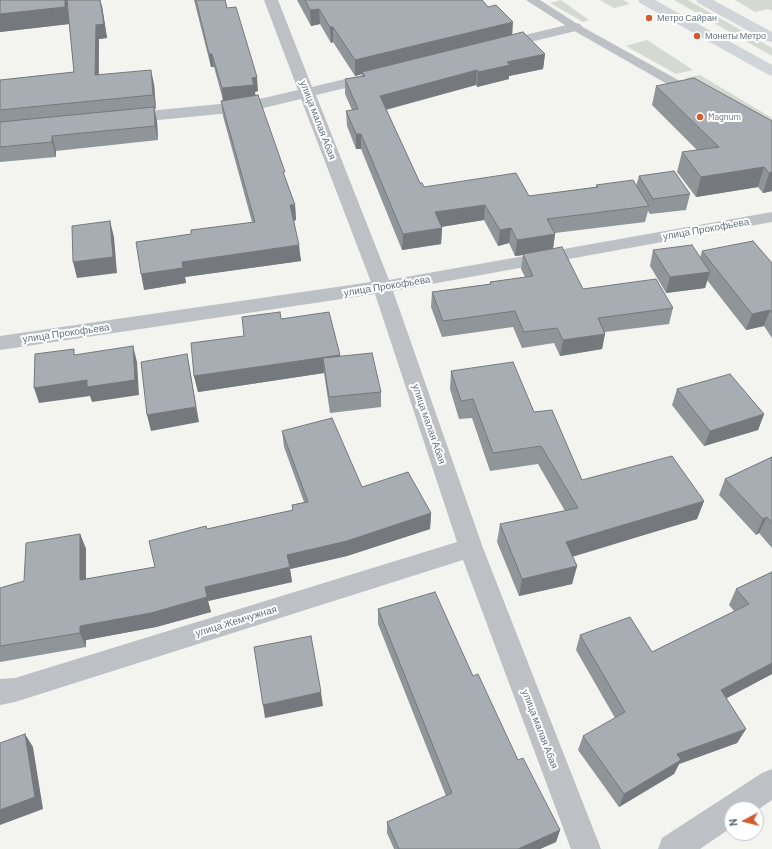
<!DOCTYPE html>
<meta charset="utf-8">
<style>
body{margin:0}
#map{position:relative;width:772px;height:849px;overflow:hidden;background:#f3f3f0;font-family:Barlow,sans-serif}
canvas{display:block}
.north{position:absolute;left:724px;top:801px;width:40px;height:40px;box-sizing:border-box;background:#fff;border:1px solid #c1c7cb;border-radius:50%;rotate:263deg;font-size:11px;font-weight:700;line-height:16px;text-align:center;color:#65727e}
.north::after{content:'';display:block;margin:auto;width:14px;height:18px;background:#d35b30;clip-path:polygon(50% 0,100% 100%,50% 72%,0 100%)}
</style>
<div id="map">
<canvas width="772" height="849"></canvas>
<div class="north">N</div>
</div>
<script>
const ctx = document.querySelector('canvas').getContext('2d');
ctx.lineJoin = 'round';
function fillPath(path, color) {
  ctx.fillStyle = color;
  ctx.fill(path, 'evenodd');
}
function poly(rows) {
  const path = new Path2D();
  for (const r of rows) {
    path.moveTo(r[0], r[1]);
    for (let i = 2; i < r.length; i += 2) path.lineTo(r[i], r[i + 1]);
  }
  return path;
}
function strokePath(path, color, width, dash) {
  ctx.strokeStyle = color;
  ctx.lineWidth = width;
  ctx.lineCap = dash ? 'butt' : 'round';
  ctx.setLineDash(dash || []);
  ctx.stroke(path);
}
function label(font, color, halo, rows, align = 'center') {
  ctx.font = font + ' Barlow,sans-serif';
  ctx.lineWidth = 4;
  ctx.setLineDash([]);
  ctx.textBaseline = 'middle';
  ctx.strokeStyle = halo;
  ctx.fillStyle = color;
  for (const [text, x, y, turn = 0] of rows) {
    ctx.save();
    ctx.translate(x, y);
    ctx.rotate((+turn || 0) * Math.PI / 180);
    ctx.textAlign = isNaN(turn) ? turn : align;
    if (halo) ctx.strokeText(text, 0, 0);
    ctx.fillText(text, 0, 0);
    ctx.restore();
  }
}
const green = poly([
 [561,0,589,20,583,22,550,3],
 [600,0,623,0,630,4,614,8],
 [674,0,688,0,772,48,772,56],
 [735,0,772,0,772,11,768,9,755,12],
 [647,40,693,70,676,74,626,46],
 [700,75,772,118,772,129,685,78]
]);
const service = poly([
 [526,0,540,0,579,25,698,91,700,94,698,97,690,97,571,29,526,0]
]);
const minor = poly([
 [264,0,278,0,312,87,374,72,379,74,382,77,379,80,316,95,389,280,772,212,772,222,393,291,483,548,601,849,571,849,463,560,15,702,0,705,0,679,15,678,457,542,375,294,0,350,0,336,371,282,301,99,251,111,127,123,121,121,119,118,121,115,127,113,251,101,298,90,264,0],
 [575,23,580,24,582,27,580,30,501,49,496,48,494,45,496,42,575,23]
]);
const tertiary = poly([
 [772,769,772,800,756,811,756,809,732,809,732,827,700,849,658,849,662,838,762,773,772,769]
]);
const secondary = poly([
 [638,0,655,0,772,65,772,76,767,74,640,3,638,0],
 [696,0,713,0,772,32,772,42,767,41,698,3,696,0]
]);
const wall = poly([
 [0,0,102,6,107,38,99,39,99,75,154,84,156,109,154,109,157,122,158,140,56,151,56,157,0,162,0,80,74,72,69,24,0,32],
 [194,0,225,0,227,8,258,91,255,92,255,96,295,205,296,220,294,221,301,261,185,277,186,283,144,290,191,234,252,222,223,116,221,101,223,100,214,67,211,67],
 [297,0,482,0,512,35,545,54,543,69,509,76,509,79,477,87,476,85,386,110,420,183,424,187,529,196,596,187,596,185,636,186,639,176,690,194,686,210,650,214,648,211,645,222,555,233,553,248,583,289,673,308,669,324,605,332,602,349,560,356,554,343,522,348,513,327,442,337,431,307,432,292,490,284,490,282,525,277,521,269,523,255,515,256,509,243,498,246,484,220,441,227,442,228,441,244,402,250,361,149,356,149,347,126,346,111,352,110,345,94,345,79,362,77,362,74,355,76,333,42,331,43,320,24,311,26],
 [656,86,772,121,772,191,763,193,758,187,696,197,677,172,682,152,697,150,652,105],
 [653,250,700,258,702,251,772,263,772,338,764,326,746,330,707,280,705,288,666,293,650,266],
 [281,319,340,355,340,357,381,392,381,407,330,413,324,373,198,392,194,376,244,336],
 [451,371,534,412,582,480,704,501,697,519,572,556,577,566,572,584,519,596,497,542,500,524,565,511,538,464,490,471,472,418,459,419,450,389],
 [677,389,764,414,758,430,704,446,672,405],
 [282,431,362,487,431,513,430,529,347,556,290,569,292,582,208,601,211,612,156,627,86,640,86,647,0,662,0,588,24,581,80,534,86,549,86,579,155,567,207,529,293,510,292,505,304,502,284,447],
 [772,457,772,548,759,533,756,535,719,495,725,479],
 [772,572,772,674,726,698,746,729,737,743,679,764,674,774,619,807,578,750,583,736,615,718,576,650,580,635,652,652,734,611,729,605,736,589],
 [378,609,473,676,518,760,560,830,556,842,540,849,394,849,387,833,387,822,446,796,378,624]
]);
const shadedWall = poly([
 [65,0,68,0,69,24,0,32,0,14],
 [100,0,102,6,107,38,99,39,98,89,95,75,96,25],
 [319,9,320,24,311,26,310,10],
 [513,22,512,38,362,72,362,74,355,76,355,60],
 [330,27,333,27,333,42,331,43],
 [209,54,212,54,214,67,211,67],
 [545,54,543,69,509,76,509,79,477,87,478,72,507,62],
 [151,70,154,84,156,109,153,95],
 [477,70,476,85,380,111,380,96],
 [257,77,258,91,255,92,256,98,223,102,222,88,252,78],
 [154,107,157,122,158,140,155,126],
 [356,134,361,134,361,149,356,149],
 [52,136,56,151,56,157,52,142],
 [764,167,758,187,696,197,701,177],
 [772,172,772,191,763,193,769,173],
 [290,205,295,205,296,220,292,221],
 [485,205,484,220,434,228,435,212],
 [110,221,114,237,117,273,77,278,73,262],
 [442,228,441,244,402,250,403,234],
 [511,228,509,243,498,246,500,230],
 [555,234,553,249,523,254,523,255,515,256,517,240],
 [299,245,301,261,185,277,186,283,144,290,141,274,182,262],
 [710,272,705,288,666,293,670,277],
 [770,310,764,326,746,330,752,314],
 [605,334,602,349,560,356,563,340],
 [133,346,137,362,139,395,92,402,90,396,39,403,34,388],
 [187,354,199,422,151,431,147,415],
 [340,355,341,371,323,358,324,373,198,392,194,376],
 [764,414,758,430,704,446,710,431],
 [704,501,697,519,562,560,566,542],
 [431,513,430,529,347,556,290,569,292,582,208,601,211,612,156,627,86,640,86,647,80,633,80,626,205,587,287,555],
 [767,517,759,533,756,535,763,519],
 [80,534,86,549,86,595,80,580],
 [577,566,572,584,519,596,522,579],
 [772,663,772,674,714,705,721,690],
 [321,692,323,706,265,718,263,705],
 [746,729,737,743,679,764,674,774,619,807,624,794,677,754],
 [25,734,33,747,43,809,0,825,0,810],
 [560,830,556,842,540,849,518,849]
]);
const building = poly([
 [0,0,65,0,65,7,0,14,0,0],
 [67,0,100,0,104,24,96,25,95,75,151,70,153,95,0,110,0,80,74,72,67,0],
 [196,0,225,0,227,8,236,7,257,77,252,78,254,85,222,88,212,54,209,54,196,0],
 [305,0,482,0,488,7,496,5,513,22,355,60,333,27,330,27,319,9,310,10,305,0],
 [523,32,545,54,507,62,510,65,478,72,477,70,380,96,420,183,422,183,424,187,516,173,529,196,598,187,596,185,633,180,649,206,547,219,555,234,517,240,511,228,500,230,485,205,435,212,442,228,403,234,361,134,356,134,346,111,358,109,345,79,365,76,362,72,523,32],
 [694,78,772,121,772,172,769,173,764,167,701,177,682,152,719,147,656,86,694,78],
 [258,95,285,172,283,172,295,205,290,205,299,245,182,262,183,268,141,274,136,242,191,234,191,230,255,222,221,101,258,95],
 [154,107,155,126,52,136,52,142,0,147,0,122,154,107],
 [674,171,690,194,653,199,639,176,674,171],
 [110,221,113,257,73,262,72,226,110,221],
 [753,241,772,263,772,313,770,310,752,314,702,251,753,241],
 [692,245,710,272,670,277,653,250,692,245],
 [562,247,583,289,656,279,673,308,598,318,605,334,563,340,557,328,524,332,515,311,443,321,432,292,491,284,490,282,533,276,523,254,562,247],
 [280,312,281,319,329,312,340,355,194,376,191,343,244,336,242,317,280,312],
 [133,346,135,380,87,387,87,380,34,388,35,354,74,349,74,355,133,346],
 [372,353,381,392,329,397,323,358,372,353],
 [187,354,196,407,147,415,141,362,187,354],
 [513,362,534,412,552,410,582,480,672,456,704,501,566,542,577,566,522,579,500,524,578,508,541,446,493,453,473,399,461,401,451,371,513,362],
 [730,374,764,414,710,431,677,389,730,374],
 [332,418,362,487,408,472,431,513,347,541,287,555,290,567,205,587,207,597,151,613,80,626,80,633,0,646,0,588,24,581,26,543,80,534,80,580,155,567,149,541,206,526,207,529,293,510,292,505,308,502,282,431,332,418],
 [772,457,772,523,767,517,763,519,725,479,772,457],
 [772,572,772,663,721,690,746,729,677,754,681,760,624,794,583,736,625,712,580,635,630,617,652,652,749,604,736,589,772,572],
 [435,592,473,676,478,674,518,760,523,758,560,830,518,849,399,849,387,822,452,793,378,609,435,592],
 [311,636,321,692,263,705,254,647,311,636],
 [25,734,35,797,0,810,0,743,25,734]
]);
const markers = [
 [649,18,4,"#d35b30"],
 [697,36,4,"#d35b30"],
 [700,117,4,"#d35b30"]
];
const farPoinames = [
 ["Метро Сайран",657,18],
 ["Монеты Метро",705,36],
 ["Magnum",708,117]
];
const streetNames = [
 ["улица малая Абая",318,120,69],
 ["улица Прокофьева",706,229,-10],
 ["улица Прокофьева",387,286,-9],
 ["улица Прокофьева",66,333,-8],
 ["улица малая Абая",429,424,71],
 ["улица Жемчужная",236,621,-17],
 ["улица малая Абая",540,729,69]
];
fillPath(green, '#d4dad1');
fillPath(service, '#bdc0c4');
fillPath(minor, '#bdc0c4');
fillPath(tertiary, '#bdc0c4');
fillPath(secondary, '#d1d5d9');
fillPath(wall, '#909599');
fillPath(shadedWall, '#75797d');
fillPath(building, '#a7adb2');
strokePath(building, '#75797d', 1);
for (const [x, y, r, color] of markers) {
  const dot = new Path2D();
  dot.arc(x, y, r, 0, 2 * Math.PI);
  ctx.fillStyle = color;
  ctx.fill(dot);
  strokePath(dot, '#fff', 1.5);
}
label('9px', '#65727e', '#fff', farPoinames, 'left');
label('10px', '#65727e', '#fff', streetNames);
</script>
